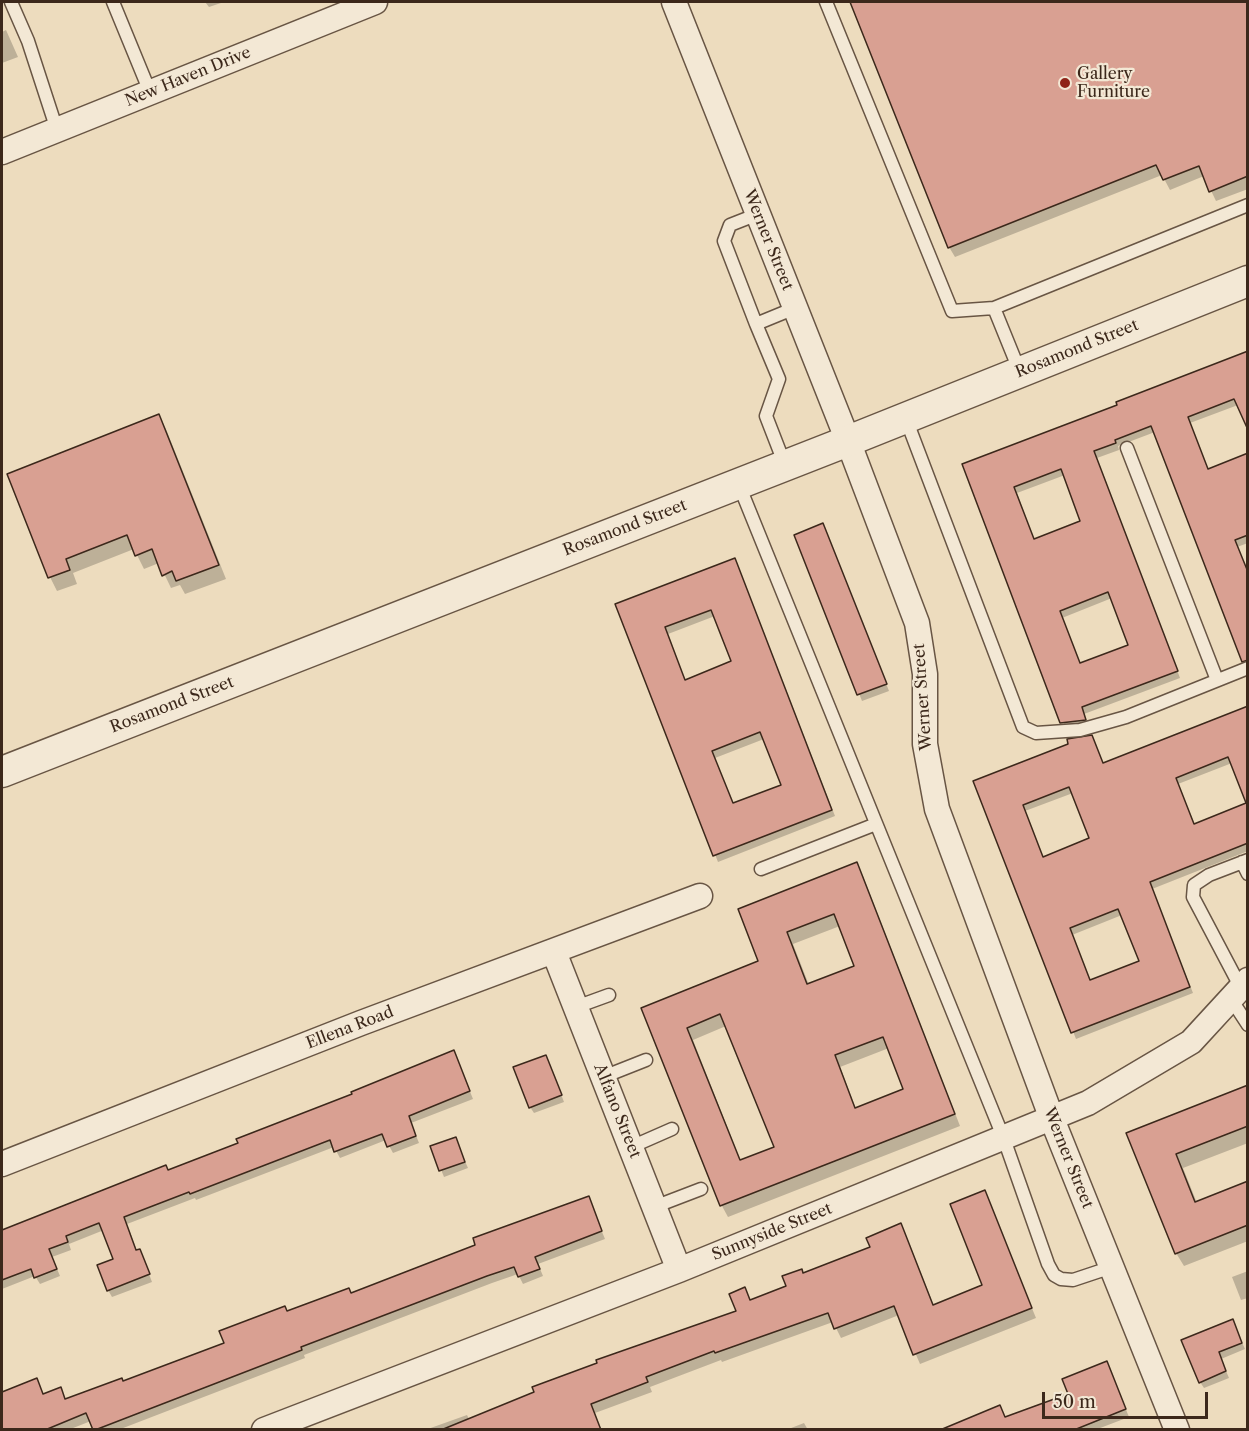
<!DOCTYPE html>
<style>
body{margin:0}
#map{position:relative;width:1249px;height:1431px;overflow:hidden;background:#eddcbe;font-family:"Libre Caslon Text",serif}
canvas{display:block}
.frame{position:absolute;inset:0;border:3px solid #3c281b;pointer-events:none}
.scale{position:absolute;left:1042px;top:1392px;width:166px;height:27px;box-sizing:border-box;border:3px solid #3c281b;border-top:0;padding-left:8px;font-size:18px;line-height:21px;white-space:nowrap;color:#3c281b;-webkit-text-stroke:4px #f3e8d5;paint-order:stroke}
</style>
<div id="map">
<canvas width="1249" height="1431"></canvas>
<div class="frame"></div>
<div class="scale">50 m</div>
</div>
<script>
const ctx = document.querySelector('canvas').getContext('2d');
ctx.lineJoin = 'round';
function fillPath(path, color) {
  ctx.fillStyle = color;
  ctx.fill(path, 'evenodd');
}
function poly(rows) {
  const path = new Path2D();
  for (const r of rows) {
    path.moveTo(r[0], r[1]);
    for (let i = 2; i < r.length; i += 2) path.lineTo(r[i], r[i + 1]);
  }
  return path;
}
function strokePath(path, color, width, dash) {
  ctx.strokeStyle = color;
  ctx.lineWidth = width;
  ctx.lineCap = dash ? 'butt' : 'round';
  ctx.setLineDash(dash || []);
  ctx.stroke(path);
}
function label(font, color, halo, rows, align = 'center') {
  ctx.font = font + ' "Libre Caslon Text",serif';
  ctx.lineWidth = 4.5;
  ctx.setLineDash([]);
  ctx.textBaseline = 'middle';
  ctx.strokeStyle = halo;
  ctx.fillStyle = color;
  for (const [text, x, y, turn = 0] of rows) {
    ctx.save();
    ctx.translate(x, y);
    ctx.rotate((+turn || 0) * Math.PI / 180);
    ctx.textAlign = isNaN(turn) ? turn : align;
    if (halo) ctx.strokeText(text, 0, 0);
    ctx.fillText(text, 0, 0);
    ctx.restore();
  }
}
const shadow = poly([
 [205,2,224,2,209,7],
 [851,2,1248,2,1248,189,1216,201,1204,176,1170,190,1162,175,955,257,949,247],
 [6,30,18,57,2,63,2,32],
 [1248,352,1248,430,1238,405,1190,423,1208,470,1248,455,1248,543,1237,547,1155,432,1118,446,1119,450,1097,458,1180,678,1084,714,1089,726,1066,729,964,465,1119,406],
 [1065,475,1082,522,1034,540,1017,493],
 [1112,598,1130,646,1080,665,1062,618],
 [159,416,166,429,226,579,185,594,180,585,171,588,159,563,144,569,134,549,73,573,77,584,57,591,50,577],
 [823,525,889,691,862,701,796,535],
 [738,566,835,816,718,862,617,605],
 [715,616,733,662,685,681,668,634],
 [764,739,783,786,733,805,715,758],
 [1248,707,1232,763,1178,784,1195,825,1248,804,1248,851,1152,889,1193,993,1076,1039,975,782,1092,737,1104,765],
 [1073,793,1091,839,1043,858,1025,811],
 [1122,915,1140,962,1091,982,1072,935],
 [856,864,863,876,960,1126,728,1217,722,1206,643,1009,760,962,740,910],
 [840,926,856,967,809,985,793,944],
 [726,1026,776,1148,741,1162,693,1040],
 [889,1048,905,1090,856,1109,840,1067],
 [457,1059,473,1099,411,1123,419,1143,393,1153,386,1140,340,1158,334,1147,196,1200,195,1198,127,1224,137,1251,143,1258,152,1282,112,1297,108,1290,115,1260,104,1230,69,1244,71,1250,52,1257,60,1276,40,1284,35,1276,2,1289,2,1232,166,1167,168,1171],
 [549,1063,564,1102,534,1113,530,1107],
 [1248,1086,1248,1143,1183,1168,1197,1203,1248,1183,1248,1241,1184,1266,1176,1253,1128,1134],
 [455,1139,468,1168,444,1177,432,1147],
 [984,1192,1036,1318,920,1364,899,1315,841,1338,833,1322,722,1362,721,1360,650,1387,652,1392,595,1413,601,1430,425,1430,467,1415,469,1419,738,1311,745,1289,751,1301,788,1287,803,1274,906,1235,934,1306,984,1286],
 [588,1198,605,1239,538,1264,543,1276,523,1284,518,1274,492,1283,304,1355,305,1358,118,1430,94,1430,91,1421,68,1430,2,1430,2,1393,36,1380,44,1396,60,1389,66,1401,123,1383,226,1344,287,1312,351,1295,477,1246],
 [1248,1271,1248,1298,1241,1300,1232,1277],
 [1232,1321,1245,1349,1221,1359,1229,1378,1204,1388,1200,1382],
 [1110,1370,1129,1417,1095,1430,959,1430,956,1423,1000,1407,1006,1419,1070,1395],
 [804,1423,808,1430,786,1430]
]);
const building = poly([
 [850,2,1248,2,1248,176,1209,192,1199,166,1163,180,1156,165,948,248,850,2],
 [1248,351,1248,430,1234,399,1188,417,1208,469,1248,453,1248,535,1235,540,1248,572,1248,660,1242,662,1151,426,1115,440,1116,443,1094,451,1178,671,1082,707,1086,720,1060,723,962,464,1117,405,1116,402,1248,351],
 [1061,469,1080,521,1034,539,1014,487,1061,469],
 [1108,592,1128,645,1080,663,1060,611,1108,592],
 [159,414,219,565,176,581,172,571,162,576,152,549,135,556,127,535,66,559,70,570,48,578,7,474,159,414],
 [823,523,887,684,857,695,794,535,823,523],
 [735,558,832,810,713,856,615,604,735,558],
 [711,610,731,661,685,680,665,627,711,610],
 [760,732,781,785,733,803,712,751,760,732],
 [1248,706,1248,843,1150,882,1190,987,1071,1033,973,781,1068,744,1067,739,1092,735,1103,763,1248,706],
 [1228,757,1246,803,1194,824,1176,778,1228,757],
 [1069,787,1089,838,1043,857,1023,805,1069,787],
 [1118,909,1139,961,1090,980,1070,928,1118,909],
 [857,862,955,1114,720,1206,641,1008,758,961,738,909,857,862],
 [834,914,854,966,807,984,787,932,834,914],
 [720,1014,774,1147,740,1160,687,1028,720,1014],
 [883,1037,903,1089,855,1108,835,1055,883,1037],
 [454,1050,470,1091,409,1116,416,1136,387,1147,382,1134,334,1152,330,1140,190,1194,189,1192,124,1217,136,1250,140,1249,150,1274,107,1291,97,1265,113,1259,99,1223,66,1236,68,1242,49,1249,57,1269,34,1278,31,1269,2,1280,2,1230,166,1165,168,1170,238,1143,236,1139,352,1094,351,1092,454,1050],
 [546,1055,562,1095,529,1108,513,1067,546,1055],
 [1248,1085,1248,1126,1176,1154,1195,1202,1248,1181,1248,1225,1175,1254,1126,1133,1248,1085],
 [456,1137,465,1162,439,1171,430,1146,456,1137],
 [985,1190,1032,1308,913,1355,894,1306,834,1329,828,1313,715,1353,714,1351,646,1377,648,1382,591,1404,601,1430,441,1430,534,1392,532,1387,597,1363,596,1360,736,1311,729,1294,745,1287,750,1300,786,1286,782,1276,802,1269,803,1273,870,1247,866,1238,901,1223,933,1305,982,1285,950,1204,985,1190],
 [589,1196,602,1231,535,1257,540,1269,518,1277,514,1267,487,1276,301,1347,302,1350,95,1430,93,1430,86,1413,45,1430,2,1430,2,1392,37,1378,43,1394,61,1387,65,1399,122,1378,123,1381,224,1343,219,1331,285,1306,287,1311,349,1288,351,1293,475,1245,473,1238,589,1196],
 [1233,1319,1242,1343,1219,1352,1226,1371,1199,1383,1181,1340,1233,1319],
 [1107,1361,1126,1409,1074,1430,940,1430,1000,1405,1005,1417,1068,1394,1062,1379,1107,1361]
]);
const service = poly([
 [11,2,28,41,57,130],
 [113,2,150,92],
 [826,2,952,311,994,308,1248,205],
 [758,214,730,225,724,241,756,324,795,308],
 [994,308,1020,372],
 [756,324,779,379,766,416,785,465],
 [906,419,1023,727,1036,733,1080,730,1126,717,1248,668],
 [1127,448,1217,680],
 [739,485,1004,1139,1048,1264,1054,1275,1061,1279,1073,1280,1112,1267],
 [1242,862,1248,874],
 [761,869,876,824],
 [1241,988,1193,897,1194,885,1209,875,1248,860],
 [1231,999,1248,1025],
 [576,1007,609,995],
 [603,1077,646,1060],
 [631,1147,672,1129],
 [654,1207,701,1189]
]);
const minor = poly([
 [674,2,848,441,917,623,925,674,925,744,937,809,1052,1119,1177,1430],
 [2,152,375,2],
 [554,952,679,1270],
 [2,1164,361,1023,700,896],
 [264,1430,679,1270,1088,1103,1191,1042,1248,980]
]);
const tertiary = poly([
 [2,772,848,441,1248,281]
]);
const markers = [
 [1065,83,6,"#8f2418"]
];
const poiNames = [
 ["Gallery",1077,74],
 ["Furniture",1077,92]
];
const streetNames = [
 ["New Haven Drive",188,77,-22],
 ["Werner Street",768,240,68],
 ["Rosamond Street",1077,349,-22],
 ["Rosamond Street",625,528,-21],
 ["Werner Street",923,697,-94],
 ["Rosamond Street",172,705,-21],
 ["Ellena Road",350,1028,-21],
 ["Alfano Street",617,1111,68],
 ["Werner Street",1068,1158,68],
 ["Sunnyside Street",772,1232,-22]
];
fillPath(shadow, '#0003');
fillPath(building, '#d9a092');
strokePath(building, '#3c281b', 1.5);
strokePath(service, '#685544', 15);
strokePath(minor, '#685544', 27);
strokePath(tertiary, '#685544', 33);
strokePath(service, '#f3e8d5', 12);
strokePath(minor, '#f3e8d5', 24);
strokePath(tertiary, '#f3e8d5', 30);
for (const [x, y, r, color] of markers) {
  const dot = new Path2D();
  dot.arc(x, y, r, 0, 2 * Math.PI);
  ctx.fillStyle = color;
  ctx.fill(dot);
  strokePath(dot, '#f3e8d5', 2);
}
label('16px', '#3c281b', '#f3e8d5', poiNames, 'left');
label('16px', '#3c281b', '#f3e8d5', streetNames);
</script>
